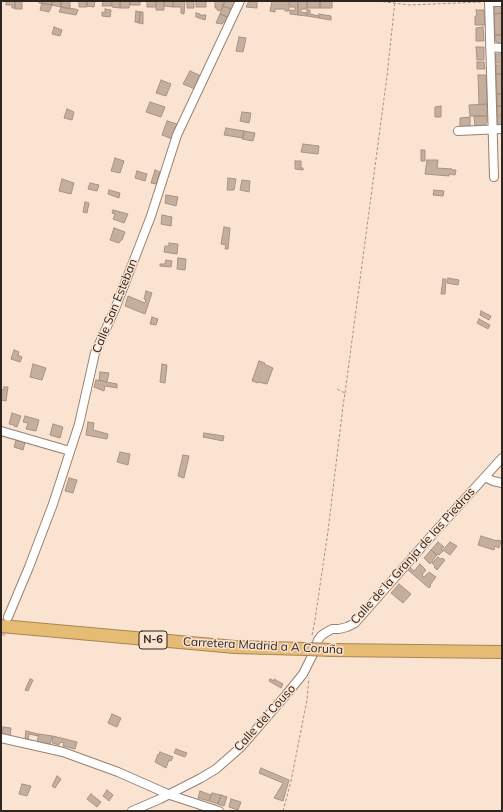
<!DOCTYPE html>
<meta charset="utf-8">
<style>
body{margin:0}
#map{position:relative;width:503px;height:812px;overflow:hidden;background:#fbe3d2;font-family:Mulish,sans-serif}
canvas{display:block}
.frame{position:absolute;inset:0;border:2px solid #2e251f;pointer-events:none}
</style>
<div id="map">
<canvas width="503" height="812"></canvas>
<div class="frame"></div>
</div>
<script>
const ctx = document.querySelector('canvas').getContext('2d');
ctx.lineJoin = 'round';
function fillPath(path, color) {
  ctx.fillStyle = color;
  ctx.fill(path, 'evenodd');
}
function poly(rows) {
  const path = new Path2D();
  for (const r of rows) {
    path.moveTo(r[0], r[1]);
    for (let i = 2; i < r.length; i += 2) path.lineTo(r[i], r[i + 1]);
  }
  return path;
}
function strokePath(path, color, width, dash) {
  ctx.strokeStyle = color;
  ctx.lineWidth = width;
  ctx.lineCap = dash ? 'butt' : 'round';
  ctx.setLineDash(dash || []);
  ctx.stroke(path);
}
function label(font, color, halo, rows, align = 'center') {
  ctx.font = font + ' Mulish,sans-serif';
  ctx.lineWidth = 3;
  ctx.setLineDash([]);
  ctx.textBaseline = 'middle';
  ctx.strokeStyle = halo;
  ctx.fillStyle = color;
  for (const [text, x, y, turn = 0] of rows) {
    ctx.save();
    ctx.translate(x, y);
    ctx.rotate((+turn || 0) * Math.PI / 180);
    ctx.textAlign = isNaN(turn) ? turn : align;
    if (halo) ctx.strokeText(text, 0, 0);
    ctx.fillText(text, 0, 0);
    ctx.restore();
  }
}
const building = poly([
 [6,1,15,1,15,8,12,8,12,5,6,5,6,1],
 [15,1,22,1,22,9,15,9,15,1],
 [39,1,52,1,52,5,39,3,39,1],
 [52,1,61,1,61,7,52,5,52,1],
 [61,1,70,1,70,9,61,7,61,1],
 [79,1,87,1,87,7,79,7,79,1],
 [87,1,95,1,94,7,87,6,87,1],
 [103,1,112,1,111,6,102,6,103,1],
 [112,1,120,1,120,8,112,7,112,1],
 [120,1,130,1,129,8,120,8,120,1],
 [130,1,140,1,140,5,130,5,130,1],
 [147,1,156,1,156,7,147,7,147,1],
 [156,1,164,1,164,10,156,10,156,1],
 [164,1,173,1,173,7,164,6,164,1],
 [173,1,185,1,184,14,181,13,181,7,173,7,173,1],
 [187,1,194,1,194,8,187,8,187,1],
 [196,1,206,1,206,7,196,7,196,1],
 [215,1,225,1,221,11,217,10,217,8,215,8,215,1],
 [225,1,234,1,236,3,233,10,223,6,225,1],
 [249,1,257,1,257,8,246,7,249,1],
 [272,1,289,1,289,11,285,11,285,9,275,9,275,12,270,11,272,1],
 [290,1,298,1,298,15,290,14,290,10,295,11,295,7,290,7,290,1],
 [298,1,307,1,307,9,301,9,301,12,307,13,307,16,298,15,298,1],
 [307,1,320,1,320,8,307,8,307,1],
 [320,1,332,1,332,8,320,8,320,1],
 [42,3,52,5,49,12,40,10,42,3],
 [498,3,502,3,502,13,494,14,494,7,498,3],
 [223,6,233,10,230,18,220,14,223,6],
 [61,7,75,9,78,10,76,15,59,12,61,7],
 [105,9,111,10,110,17,102,16,102,12,105,13,105,9],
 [307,10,310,10,310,14,319,16,319,18,307,16,307,10],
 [476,10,484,10,485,25,475,25,475,16,477,16,476,10],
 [136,11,140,12,139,23,135,22,136,11],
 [140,12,143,12,143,24,139,23,140,12],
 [196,13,200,14,200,15,206,15,205,20,196,17,196,13],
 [502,13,502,35,495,35,494,14,502,13],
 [220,14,230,18,227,24,223,22,222,24,216,23,220,14],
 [319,14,331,16,331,20,319,18,319,14],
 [54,27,62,30,60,36,52,34,54,27],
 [483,27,484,41,476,41,476,28,483,27],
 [495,35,502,35,502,44,499,44,495,40,495,35],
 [239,37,246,38,243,52,236,51,239,37],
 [476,47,484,47,484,60,477,60,476,47],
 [495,54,502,54,502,63,496,63,495,54],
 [477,62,484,62,485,69,477,69,477,62],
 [496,65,502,65,502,74,496,74,496,65],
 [190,71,201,76,195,89,183,84,190,71],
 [496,74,502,74,502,94,497,94,496,74],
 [478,75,486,75,487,104,479,105,478,75],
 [161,80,171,84,166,96,156,93,161,80],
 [497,94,502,94,502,106,497,106,497,94],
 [150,102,165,107,161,117,146,112,150,102],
 [487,104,487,116,470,116,469,105,487,104],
 [441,106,441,117,435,117,435,107,441,106],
 [497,106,502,106,502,115,497,115,497,106],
 [67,109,74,112,72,120,64,118,67,109],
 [242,112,251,113,249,123,240,121,242,112],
 [474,116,487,116,487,122,485,125,475,126,474,116],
 [497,116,502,116,502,126,499,126,497,123,497,116],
 [470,117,470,126,460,127,460,118,470,117],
 [167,121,177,124,172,139,162,135,167,121],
 [226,128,244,131,243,138,224,135,226,128],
 [244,131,255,133,253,141,242,139,244,131],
 [303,144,319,146,318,154,301,152,303,144],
 [421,150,425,150,425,161,421,161,421,150],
 [115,158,124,161,120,173,111,171,115,158],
 [427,160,438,160,437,168,452,169,452,170,456,170,455,175,449,174,449,176,425,174,427,160],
 [295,161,301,161,301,168,303,168,303,170,295,169,295,161],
 [155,170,160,172,156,184,151,183,155,170],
 [137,171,147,174,145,181,135,178,137,171],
 [228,178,236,179,234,190,227,190,228,178],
 [62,179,74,183,71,194,59,191,62,179],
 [242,180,250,181,249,192,240,190,242,180],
 [90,183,99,185,97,191,88,189,90,183],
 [109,190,120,193,119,198,108,194,109,190],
 [434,190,444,191,443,196,433,195,434,190],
 [166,195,178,197,176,206,165,203,166,195],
 [85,202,89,203,87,213,83,212,85,202],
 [113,210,128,214,124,223,113,219,115,214,112,213,113,210],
 [162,215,172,217,171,226,161,224,162,215],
 [224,227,230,228,228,249,225,249,226,245,221,244,224,227],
 [114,228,125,232,122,240,121,240,119,243,110,240,114,228],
 [169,243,178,244,177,254,164,252,165,246,169,246,169,243],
 [178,258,186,259,185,270,177,269,178,258],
 [166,260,172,261,171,267,160,266,160,264,165,264,166,260],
 [448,278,459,280,458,285,447,283,448,278],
 [443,279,446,279,445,294,441,294,443,279],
 [146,291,152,293,145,314,125,306,128,296,145,303,146,300,144,299,146,291],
 [481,311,491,316,489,320,480,315,481,311],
 [152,317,158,319,156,325,150,324,152,317],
 [479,319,490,325,488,329,477,323,479,319],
 [14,350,19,352,18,355,22,357,20,362,11,359,14,350],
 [259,361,265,363,264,364,273,368,267,384,258,382,258,383,252,381,259,361],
 [33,364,46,368,42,380,30,377,33,364],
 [162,364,167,365,165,383,160,382,162,364],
 [100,372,109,373,107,382,99,380,100,372],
 [96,380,117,384,117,388,105,386,104,391,94,387,96,380],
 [4,387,8,387,6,401,1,400,1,389,4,390,4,387],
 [12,413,21,416,17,427,14,426,14,425,9,424,12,413],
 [25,416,39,420,36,431,26,429,28,423,23,422,25,416],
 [88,422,94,423,93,430,108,434,107,439,86,435,88,422],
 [53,424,63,427,60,438,50,435,53,424],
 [204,433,224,436,223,441,203,437,204,433],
 [17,437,26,439,23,450,14,447,17,437],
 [120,452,130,454,128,465,117,462,120,452],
 [183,455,189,456,184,478,178,476,183,455],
 [69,478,77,480,73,493,65,491,69,478],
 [481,536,497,541,497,540,501,541,499,548,495,546,494,550,478,545,481,536],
 [438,542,444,547,441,549,443,551,439,555,438,554,437,555,431,550,438,542],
 [450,542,457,546,450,555,443,550,450,542],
 [431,550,437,555,430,564,424,558,431,550],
 [438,557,440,559,442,558,445,560,437,570,434,567,435,566,432,563,438,557],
 [420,564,426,570,422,575,424,577,429,572,436,577,430,585,431,586,429,588,408,570,410,567,414,571,420,564],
 [399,584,411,594,403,603,391,593,399,584],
 [30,679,33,680,28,691,25,690,30,679],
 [270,679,274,681,274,679,283,684,281,688,269,681,270,679],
 [112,714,121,718,117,727,108,723,112,714],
 [3,727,11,728,10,737,2,735,3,727],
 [26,731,38,734,38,736,29,734,28,739,25,738,26,731],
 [39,734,52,736,50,744,37,742,39,734],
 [53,736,77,742,75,749,63,746,64,743,60,742,59,745,52,743,53,736],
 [176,749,187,753,185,757,174,753,176,749],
 [160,752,173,757,171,761,169,760,166,768,155,762,158,754,159,755,160,752],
 [261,768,289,780,283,801,274,798,283,783,259,773,261,768],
 [57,776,61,779,55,788,52,786,57,776],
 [22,784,31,786,27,796,19,794,22,784],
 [107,790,113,795,109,801,103,796,107,790],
 [200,791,211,795,209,801,198,798,200,791],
 [212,793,221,795,218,804,209,801,212,793],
 [91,794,101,802,97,807,87,799,91,794],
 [221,795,227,797,224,806,218,804,221,795],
 [231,799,241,802,238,810,229,807,231,799]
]);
const minorTunnel = poly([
 [1,635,6,622]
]);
const path = poly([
 [378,1,409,5,482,2],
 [345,393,387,76,395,1],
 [312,635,315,620,328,531,343,406,345,393,337,389],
 [283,811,291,781,307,700,309,678]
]);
const minor = poly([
 [489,1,494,177],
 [489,2,502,2],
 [490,47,502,48],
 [458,131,502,129],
 [1,431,70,451],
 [485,477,493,481,502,483],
 [8,617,29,567,53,504,79,424,95,353,115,309,151,216,177,135,240,1],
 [1,738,63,752,118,772,170,795,219,811],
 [132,811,160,799,201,778,216,769,241,747,286,695,303,674,314,652,318,640,321,636,325,633,332,629,339,629,347,627,355,623,433,534,502,458]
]);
const highway = poly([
 [1,626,235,647,306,649],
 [331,650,502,652]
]);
const highwayBridge = poly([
 [306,649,331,650]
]);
const shields = [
 [153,640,28]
];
const shieldNames = [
 ["N-6",153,640]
];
const streetNames = [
 ["Calle San Esteban",115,306,-68],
 ["Calle de la Granja de las Piedras",413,556,-48],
 ["Carretera Madrid a A Coruña",263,646,3],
 ["Calle del Couso",265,718,-48]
];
fillPath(building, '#c4ae9e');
strokePath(building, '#a89283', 1);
strokePath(minorTunnel, '#d2bdae', 8, [8, 4]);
strokePath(minor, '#968172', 10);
strokePath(highway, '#a68656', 14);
strokePath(path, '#a49386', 1, [3, 2]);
strokePath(minor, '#fff', 8);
strokePath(highway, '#e6bb73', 12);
strokePath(highwayBridge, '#a68656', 14, []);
strokePath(highwayBridge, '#e6bb73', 12);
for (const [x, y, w] of shields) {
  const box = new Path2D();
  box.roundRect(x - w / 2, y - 9, w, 18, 3);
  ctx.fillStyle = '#fbe3d2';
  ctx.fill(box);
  strokePath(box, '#2e251f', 1);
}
label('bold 11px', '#2e251f', null, shieldNames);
label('12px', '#2e251f', '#fbe3d2', streetNames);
</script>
